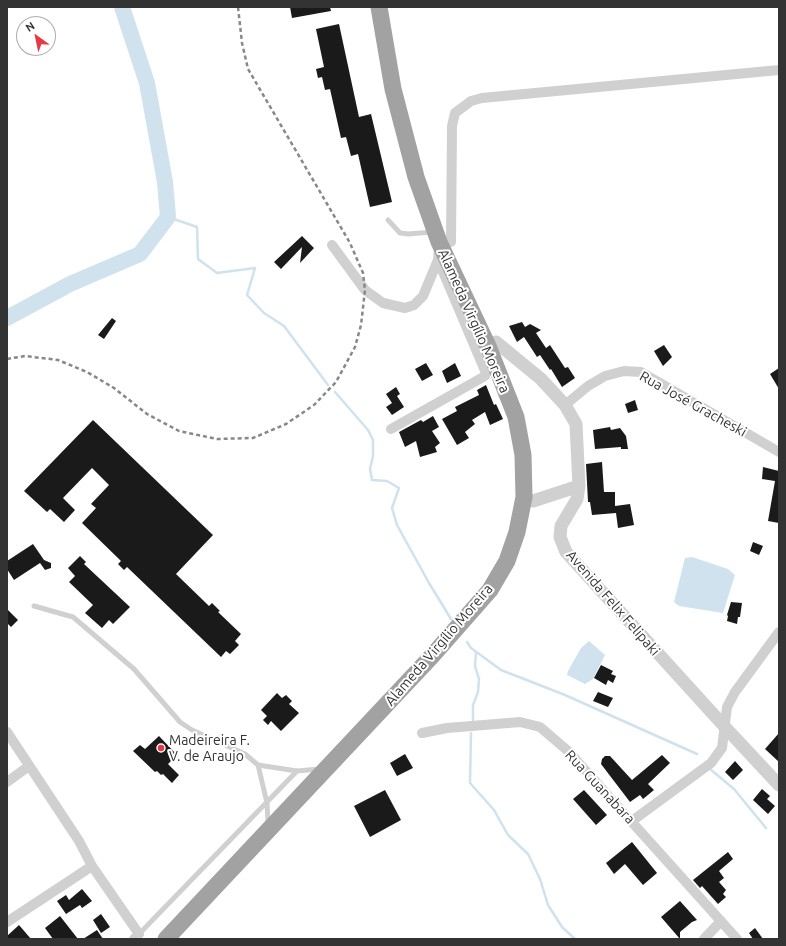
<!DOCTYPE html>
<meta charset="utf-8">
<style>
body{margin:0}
#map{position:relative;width:786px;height:946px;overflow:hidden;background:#fff;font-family:Ubuntu,sans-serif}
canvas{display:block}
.frame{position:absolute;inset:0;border:8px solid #333;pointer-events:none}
.north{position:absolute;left:16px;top:16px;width:40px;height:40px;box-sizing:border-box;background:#fff;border:1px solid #adadad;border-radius:50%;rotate:327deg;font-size:11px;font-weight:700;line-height:16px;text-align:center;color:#333}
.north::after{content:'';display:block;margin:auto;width:14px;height:18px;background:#e63946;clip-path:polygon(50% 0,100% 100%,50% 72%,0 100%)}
</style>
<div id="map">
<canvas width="786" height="946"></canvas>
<div class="frame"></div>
<div class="north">N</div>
</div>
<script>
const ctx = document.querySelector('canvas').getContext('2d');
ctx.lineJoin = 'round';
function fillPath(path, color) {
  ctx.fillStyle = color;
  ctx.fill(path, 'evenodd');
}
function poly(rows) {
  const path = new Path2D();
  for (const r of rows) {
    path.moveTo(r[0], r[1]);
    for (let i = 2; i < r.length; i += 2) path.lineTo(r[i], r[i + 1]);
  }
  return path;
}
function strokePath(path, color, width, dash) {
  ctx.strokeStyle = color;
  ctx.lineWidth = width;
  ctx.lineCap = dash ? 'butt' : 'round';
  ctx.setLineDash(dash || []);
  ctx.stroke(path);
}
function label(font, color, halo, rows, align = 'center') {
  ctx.font = font + ' Ubuntu,sans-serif';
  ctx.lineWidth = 4;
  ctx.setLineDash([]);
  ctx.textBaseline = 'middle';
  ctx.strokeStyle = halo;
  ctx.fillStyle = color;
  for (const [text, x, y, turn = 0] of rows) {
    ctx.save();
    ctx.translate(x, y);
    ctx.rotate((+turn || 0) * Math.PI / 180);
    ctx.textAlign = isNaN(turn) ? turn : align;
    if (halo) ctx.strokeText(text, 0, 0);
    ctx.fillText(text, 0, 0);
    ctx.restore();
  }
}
const water = poly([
 [692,557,728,569,735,575,723,613,679,606,674,602,685,558],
 [589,641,605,655,593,679,585,684,567,675,568,671,581,648]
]);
const stream = poly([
 [168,217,197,227,198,259,217,273,255,268,247,295,264,313,284,326,328,385],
 [335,392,368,430,373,440,373,456,370,469,372,480,387,481,399,488,392,508,397,525,429,583,451,619],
 [467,642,471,648,501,670,565,695,697,754],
 [473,720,473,705,478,692,479,679,475,666,476,652],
 [471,733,470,783,494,810,508,835,528,854,540,879,548,905,562,927,575,939],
 [710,769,734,789,766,828]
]);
const river = poly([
 [7,318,70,284,140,254,168,217,165,182,147,83,122,7]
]);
const building = poly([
 [290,7,330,7,331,11,292,18],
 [339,24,359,117,371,114,392,202,370,207,358,154,351,156,346,137,341,138,330,89,325,90,322,77,318,78,316,69,324,67,316,29],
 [302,236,314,248,300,263,302,247,281,269,274,262],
 [112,318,116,321,104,339,98,335],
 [522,322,525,327,530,324,541,330,536,333,546,348,550,345,565,368,568,367,575,378,562,387,551,369,550,370,540,355,537,357,524,337,517,342,509,326],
 [664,345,672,357,663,366,654,351],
 [426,363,433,375,422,381,415,369],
 [455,363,461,376,447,383,442,371],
 [779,368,779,389,770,374],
 [486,385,494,405,496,404,503,419,490,425,485,412,472,420,475,424,465,432,469,438,457,445,442,419,457,411,455,407,479,395,477,390],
 [396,387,400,394,397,396,404,407,392,415,386,407,392,403,386,394],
 [635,400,638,410,628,413,625,404],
 [433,416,439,427,432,431,440,443,435,447,437,452,420,457,416,441,405,447,399,432,421,420,423,422],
 [93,420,213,535,176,574,209,606,212,603,220,611,218,612,241,634,235,641,239,645,230,654,226,651,221,657,127,567,124,570,118,564,121,561,82,523,96,508,91,504,109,485,92,468,63,498,75,510,64,522,50,509,47,512,24,491],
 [610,427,611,430,620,428,626,436,628,449,621,449,621,447,595,449,593,430],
 [602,462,604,492,615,492,615,506,630,504,634,525,618,528,616,513,592,515,590,502,588,502,586,464],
 [763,467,779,471,779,523,768,521,775,481,762,479],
 [753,542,763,546,759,555,750,551],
 [33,544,44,560,51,563,51,568,45,570,40,563,14,580,7,569,7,561],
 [80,556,86,562,84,564,130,607,113,624,109,620,102,628,85,613,93,605,69,582,75,576,68,568],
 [731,602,742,603,740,617,738,617,737,624,727,621,728,616,727,615],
 [7,609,18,620,11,627,7,623],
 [601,665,613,671,611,674,616,676,613,683,608,680,606,685,594,678],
 [598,692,613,698,608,707,593,701],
 [277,693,282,698,286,695,292,701,289,704,299,713,281,731,271,721,268,725,263,720,267,716,261,710],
 [779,733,779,762,765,749],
 [159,736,177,755,168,764,179,775,172,783,163,774,161,775,157,771,155,772,133,751,140,745,145,749],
 [405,754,413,768,397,776,390,763],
 [662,755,670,763,648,784,654,790,643,799,640,795,630,802,601,764,602,759,605,756,610,756,632,780],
 [735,761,743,770,733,780,725,772],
 [762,789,770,796,767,799,775,806,768,814,753,800],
 [385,790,401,820,370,837,354,806],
 [584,790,607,815,596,825,573,799],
 [632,842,657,873,643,885,625,864,614,874,606,863],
 [728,852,733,859,719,871,724,878,719,882,726,890,723,894,726,897,718,904,702,886,700,888,693,880],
 [82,889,92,901,82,908,80,905,66,914,57,901,66,895,69,900],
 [680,901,697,920,692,922,680,932,680,939,661,917],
 [101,914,110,927,101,933,93,920],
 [60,916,78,939,53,939,45,928],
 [19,925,31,939,7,939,7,936],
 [755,928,763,939,753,939,749,933],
 [97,930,103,939,83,939]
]);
const service = poly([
 [388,220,400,233,408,234,433,232],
 [34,606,73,617,134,669,180,722,192,730,245,754,258,765,297,771,320,769],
 [258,765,267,803,268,823],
 [139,934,297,771]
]);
const minor = poly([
 [451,242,452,126,455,113,471,101,482,98,779,70],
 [332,245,365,290,383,303,405,308,414,305,423,296,438,260],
 [565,405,588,386,605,376,624,371,641,372,779,452],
 [391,429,485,376,486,373,438,260,439,248],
 [7,732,79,841,92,866,139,934,134,939],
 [422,733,447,728,520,722,540,727,568,751,737,939],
 [7,782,29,766],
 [632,821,711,763,722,748,727,707,735,692,779,632],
 [7,922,92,866],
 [704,939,721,921]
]);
const tertiary = poly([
 [496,342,541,379,565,405,576,424,579,486,577,499,561,526,560,537,566,552,724,726,779,785],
 [533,501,579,486]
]);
const trunk = poly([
 [166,939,432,656,490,590,507,561,517,532,524,497,523,455,516,417,488,346,439,242,416,177,393,89,379,7]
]);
const rail = poly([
 [7,359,25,356,58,360,87,372,114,388,147,414,179,431,217,439,253,438,286,424,314,405,336,382,355,347,361,325,365,290,363,273,350,243,248,69,242,43,238,7]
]);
const markers = [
 [161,748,4,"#e63946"]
];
const streetNames = [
 ["Alameda Virgílio Moreira",474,321,66],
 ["Rua José Gracheski",693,404,29],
 ["Avenida Felix Felipaki",613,603,49],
 ["Alameda Virgílio Moreira",439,645,-49],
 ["Rua Guanabara",600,787,47]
];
const poiNames = [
 ["Madeireira F.",169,740],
 ["V. de Araujo",169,756]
];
fillPath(water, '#cfe2ee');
strokePath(stream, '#cfe2ee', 2.5);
strokePath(river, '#cfe2ee', 16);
fillPath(building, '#1a1a1a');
strokePath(service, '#d0d0d0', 5);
strokePath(minor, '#d0d0d0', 10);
strokePath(tertiary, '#d0d0d0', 13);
strokePath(trunk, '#a2a2a2', 17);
strokePath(rail, '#888', 2.5, [4, 3]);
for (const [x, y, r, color] of markers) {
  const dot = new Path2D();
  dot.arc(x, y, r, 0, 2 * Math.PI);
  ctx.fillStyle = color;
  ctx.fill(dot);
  strokePath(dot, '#fff', 1.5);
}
label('14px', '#333', '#fff', streetNames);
label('14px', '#333', '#fff', poiNames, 'left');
</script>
